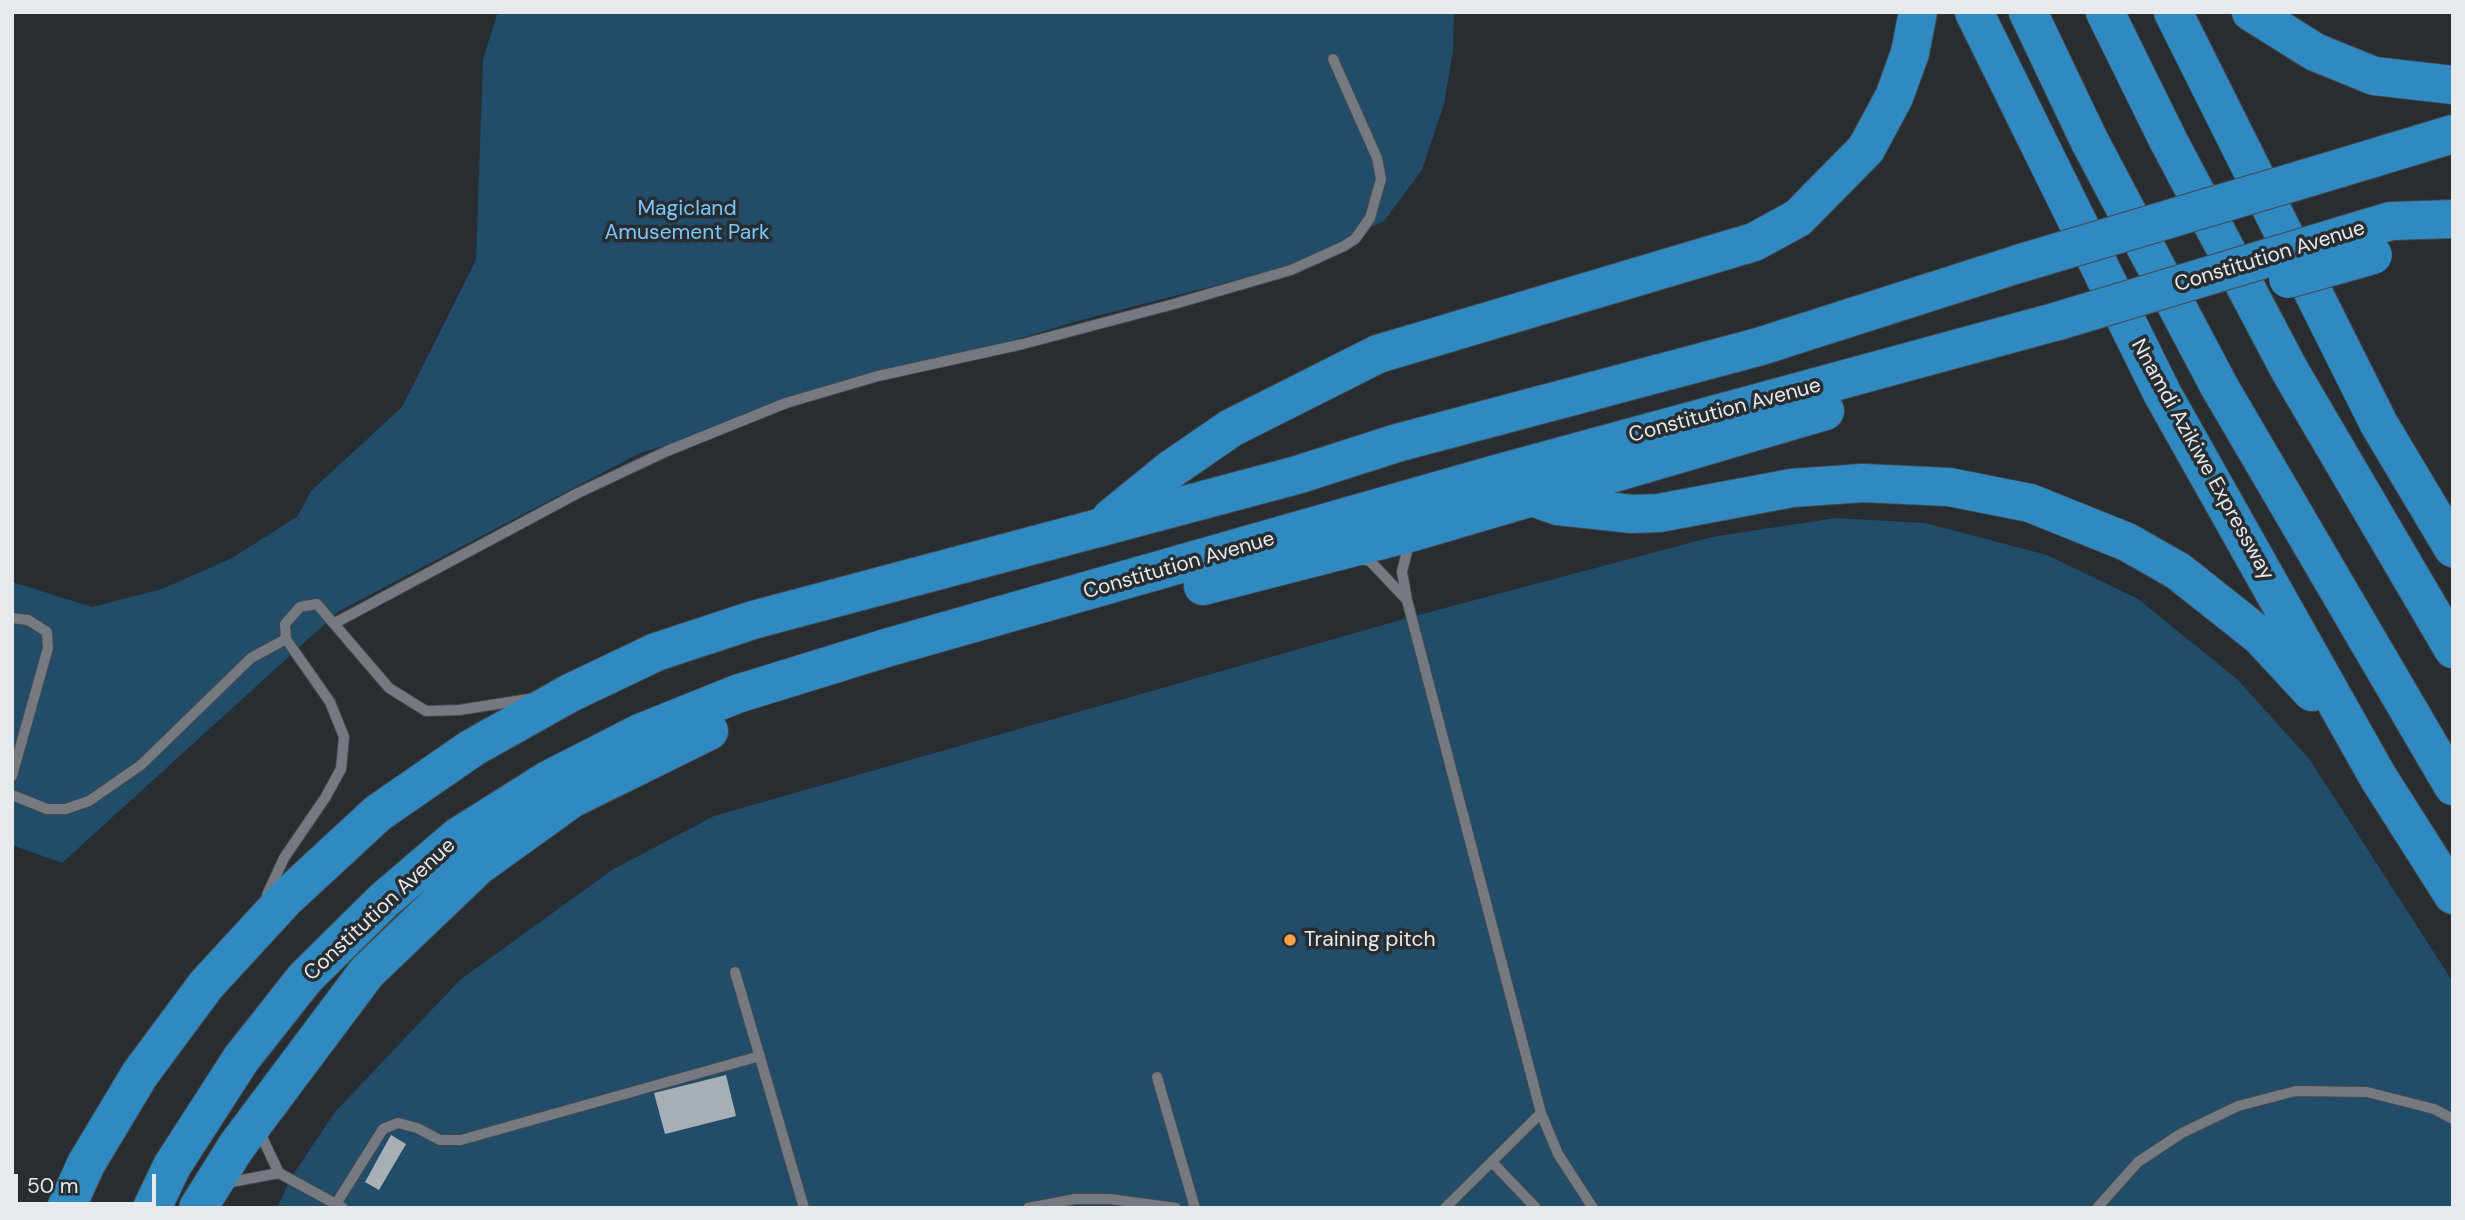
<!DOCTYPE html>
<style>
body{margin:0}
#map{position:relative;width:2465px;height:1220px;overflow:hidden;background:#272d31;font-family:"DM Sans",sans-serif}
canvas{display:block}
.frame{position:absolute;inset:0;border:14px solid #e7eaed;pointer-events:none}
.scale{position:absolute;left:14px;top:1174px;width:142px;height:32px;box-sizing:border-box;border:4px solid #e7eaed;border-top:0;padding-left:9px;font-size:21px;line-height:24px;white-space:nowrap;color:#e7eaed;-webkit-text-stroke:5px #272d31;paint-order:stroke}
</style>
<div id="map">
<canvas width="2465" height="1220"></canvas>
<div class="frame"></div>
<div class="scale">50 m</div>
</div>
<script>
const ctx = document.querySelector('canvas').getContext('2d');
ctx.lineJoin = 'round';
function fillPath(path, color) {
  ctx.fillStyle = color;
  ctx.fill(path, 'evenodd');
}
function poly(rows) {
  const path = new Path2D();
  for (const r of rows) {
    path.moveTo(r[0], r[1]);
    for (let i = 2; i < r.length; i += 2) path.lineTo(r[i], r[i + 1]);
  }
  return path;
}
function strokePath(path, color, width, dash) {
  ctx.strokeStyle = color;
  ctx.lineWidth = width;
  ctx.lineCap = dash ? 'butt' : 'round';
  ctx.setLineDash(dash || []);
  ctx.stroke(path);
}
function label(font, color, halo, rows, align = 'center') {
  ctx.font = font + ' "DM Sans",sans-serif';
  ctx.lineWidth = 7;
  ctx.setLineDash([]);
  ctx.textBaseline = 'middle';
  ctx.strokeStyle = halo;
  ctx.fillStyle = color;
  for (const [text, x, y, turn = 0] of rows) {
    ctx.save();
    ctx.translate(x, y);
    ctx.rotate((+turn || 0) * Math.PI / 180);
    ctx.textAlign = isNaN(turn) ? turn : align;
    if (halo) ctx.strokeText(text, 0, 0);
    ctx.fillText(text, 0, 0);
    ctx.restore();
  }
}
const green = poly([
 [498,12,1454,12,1453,51,1444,104,1422,170,1384,221,1283,268,1081,320,640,453,339,611,62,863,12,845,12,582,92,607,162,589,232,558,298,516,311,491,402,407,476,260,483,59],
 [1836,518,1925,523,2047,555,2138,599,2238,680,2310,760,2453,982,2453,1208,277,1208,291,1178,335,1112,460,980,612,870,714,816,1411,617,1712,537]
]);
const building = poly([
 [726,1075,736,1116,665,1134,654,1093],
 [391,1135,406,1144,379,1190,365,1182]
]);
const lane = poly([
 [1409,543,1402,572,1407,600,1541,1113,1558,1154,1593,1208],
 [1361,559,1370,561,1405,598],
 [12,618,28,620,47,632,48,648,12,776],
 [335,623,578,493,667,451,786,403,878,376,1023,344,1174,304,1291,270,1344,246,1355,239,1370,218,1381,179,1377,158,1333,59],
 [12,795,47,809,66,809,89,801,141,765,251,658,286,639],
 [267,895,284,858,325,798,341,769,344,737,330,702,286,639,285,624,300,607,317,604,389,688,426,711,459,710,529,699],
 [735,972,804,1208],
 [1157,1077,1195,1208],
 [259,1131,279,1173],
 [1492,1162,1536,1208],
 [226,1183,279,1173,343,1208],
 [336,1204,383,1129,398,1123,417,1128,440,1140,461,1140,760,1056],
 [1028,1208,1075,1199,1110,1199,1176,1208],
 [1445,1208,1541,1113],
 [2097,1208,2138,1162,2182,1133,2238,1106,2296,1091,2367,1092,2434,1109,2453,1119]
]);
const highway = poly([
 [1974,12,2162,393,2378,777,2453,895],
 [2028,12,2089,140,2219,386,2453,786],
 [2105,12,2168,140,2290,371,2453,649],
 [2173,12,2379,424,2453,548],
 [2251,12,2315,52,2374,76,2453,85],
 [2327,172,2453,134],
 [2364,229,2391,221,2453,219],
 [1538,499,1558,506,1632,514,1659,513,1792,488,1863,483,1949,487,2030,503,2127,542,2178,571,2260,636,2312,692],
 [1111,518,1170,470,1231,428,1378,354,1754,242,1798,218,1866,149,1894,97,1910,53,1918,12],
 [1203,586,1413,532,1825,411],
 [66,1208,86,1164,140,1074,206,985,286,898,378,813,472,748,570,693,656,652,753,620,1297,475,1397,443,1758,347,2018,264],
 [152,1208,172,1166,241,1059,305,978,384,900,459,836,548,780,640,733,737,694,886,648,1496,474,2058,321],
 [198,1208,236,1147,367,972,478,866,571,799,709,731]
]);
const highwayBridge = poly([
 [2018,264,2327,172],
 [2288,279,2373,255],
 [2058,321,2364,229]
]);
const markers = [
 [1290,940,7,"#f9a04d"]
];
const parkNames = [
 ["Magicland",687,209],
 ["Amusement Park",687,233]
];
const streetNames = [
 ["Constitution Avenue",2270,257,-17],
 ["Constitution Avenue",1725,411,-15],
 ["Nnamdi Azikiwe Expressway",2202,460,61],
 ["Constitution Avenue",1179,566,-16],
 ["Constitution Avenue",380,910,-43]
];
const poiNames = [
 ["Training pitch",1304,940]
];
fillPath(green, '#214d6b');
fillPath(building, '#a9b0b5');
strokePath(lane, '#44484c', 12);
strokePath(highway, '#44484c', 40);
strokePath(lane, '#747a7f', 10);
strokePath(highway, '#3089c1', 38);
strokePath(highwayBridge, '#44484c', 40, []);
strokePath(highwayBridge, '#3089c1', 38);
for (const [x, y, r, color] of markers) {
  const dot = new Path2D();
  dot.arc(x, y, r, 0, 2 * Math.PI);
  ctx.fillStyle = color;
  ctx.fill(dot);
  strokePath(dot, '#272d31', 2.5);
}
label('21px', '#7cc7fc', '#272d31', parkNames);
label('21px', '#e7eaed', '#272d31', streetNames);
label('21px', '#e7eaed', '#272d31', poiNames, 'left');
</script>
